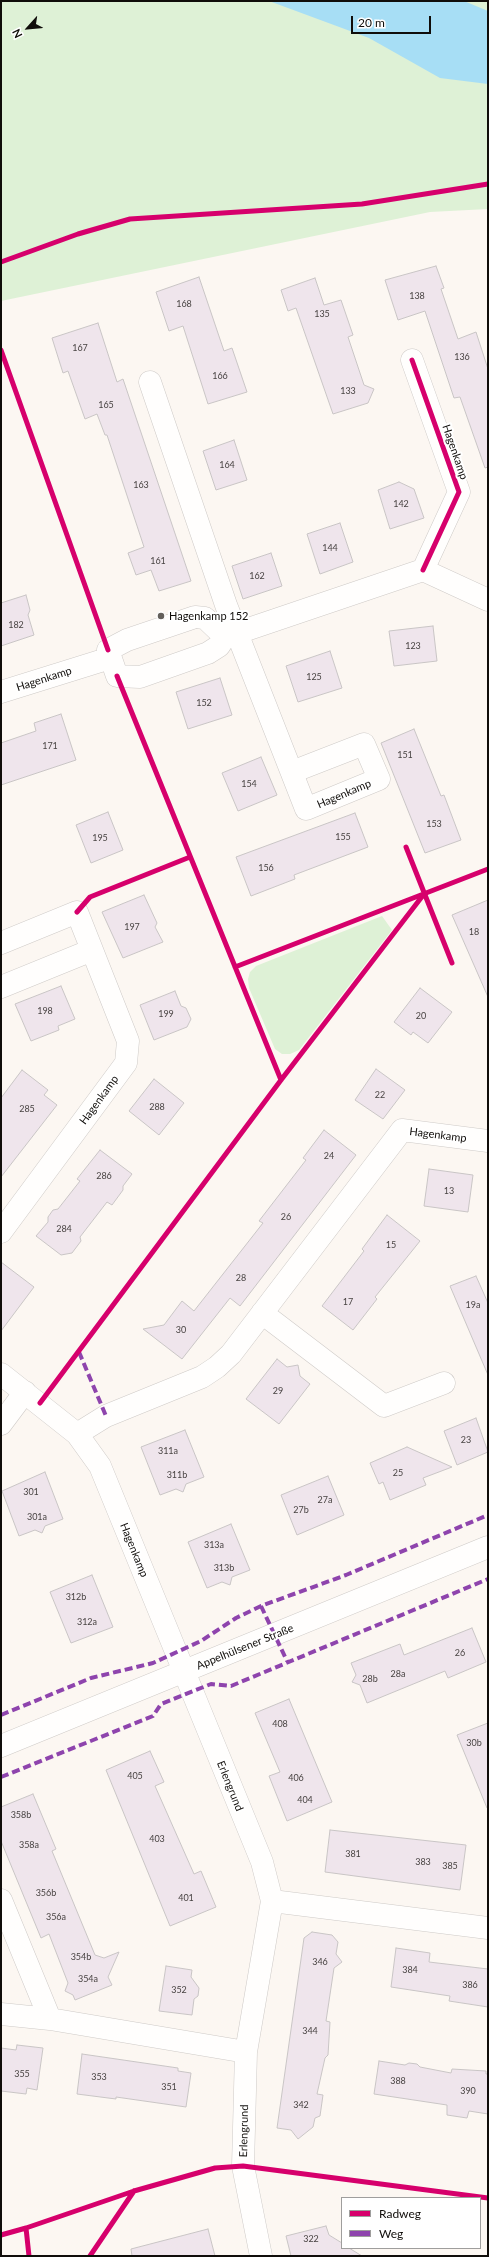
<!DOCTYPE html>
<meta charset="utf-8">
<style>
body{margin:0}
#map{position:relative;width:489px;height:2257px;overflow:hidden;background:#fcf7f2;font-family:Lato,sans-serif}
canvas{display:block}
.frame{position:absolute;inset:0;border:2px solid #100d0a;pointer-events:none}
.legend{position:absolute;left:341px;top:2197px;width:140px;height:52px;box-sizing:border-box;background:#fff;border:1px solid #9f9e9d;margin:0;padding:5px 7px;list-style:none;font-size:12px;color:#100d0a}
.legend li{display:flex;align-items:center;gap:8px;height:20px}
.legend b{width:20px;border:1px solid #9f9e9d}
.north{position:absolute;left:8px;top:8px;width:40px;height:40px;-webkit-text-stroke:3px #fff;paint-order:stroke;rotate:243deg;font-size:11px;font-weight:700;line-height:16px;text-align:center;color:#100d0a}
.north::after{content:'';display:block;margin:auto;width:14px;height:18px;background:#100d0a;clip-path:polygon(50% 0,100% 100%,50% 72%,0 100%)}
.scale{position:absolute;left:351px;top:16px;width:80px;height:18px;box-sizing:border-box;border:2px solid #100d0a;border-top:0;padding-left:5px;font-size:12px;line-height:14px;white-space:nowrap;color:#100d0a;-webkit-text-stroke:3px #fff;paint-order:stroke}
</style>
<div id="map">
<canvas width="489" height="2257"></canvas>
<div class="frame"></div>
<ul class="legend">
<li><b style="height:5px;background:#d6006c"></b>Radweg</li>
<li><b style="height:5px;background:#8e44ad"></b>Weg</li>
</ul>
<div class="north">N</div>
<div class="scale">20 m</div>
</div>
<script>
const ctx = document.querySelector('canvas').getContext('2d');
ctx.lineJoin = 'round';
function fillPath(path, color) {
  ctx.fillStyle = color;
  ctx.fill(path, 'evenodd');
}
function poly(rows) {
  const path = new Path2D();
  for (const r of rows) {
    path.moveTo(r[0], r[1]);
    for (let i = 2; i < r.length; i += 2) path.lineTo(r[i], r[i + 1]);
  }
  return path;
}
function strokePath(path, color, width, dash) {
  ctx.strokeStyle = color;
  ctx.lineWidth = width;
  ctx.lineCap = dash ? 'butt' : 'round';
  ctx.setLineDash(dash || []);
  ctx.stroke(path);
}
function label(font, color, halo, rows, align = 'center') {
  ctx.font = font + ' Lato,sans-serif';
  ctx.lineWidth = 4;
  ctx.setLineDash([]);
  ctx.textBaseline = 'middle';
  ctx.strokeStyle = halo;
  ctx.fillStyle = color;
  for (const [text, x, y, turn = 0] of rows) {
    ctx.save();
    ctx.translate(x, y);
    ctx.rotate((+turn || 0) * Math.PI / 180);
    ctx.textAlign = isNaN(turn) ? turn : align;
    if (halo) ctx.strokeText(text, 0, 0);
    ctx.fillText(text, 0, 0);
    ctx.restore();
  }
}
const green = poly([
 [1,1,488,1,488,209,430,212,1,301],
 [382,916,392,930,299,1050,290,1054,282,1054,275,1049,249,988,248,979,250,972,256,966]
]);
const water = poly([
 [269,1,464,1,488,11,488,84,440,78,369,38]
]);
const building = poly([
 [436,266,444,288,441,289,458,339,476,332,488,369,488,467,485,468,460,397,454,398,425,311,398,320,385,280,436,266],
 [199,277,224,351,232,348,247,392,208,404,183,326,169,331,156,292,199,277],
 [315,278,324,305,341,300,353,335,348,337,364,385,374,389,368,403,333,414,296,308,288,311,281,290,315,278],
 [98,323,117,382,123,379,191,581,159,591,151,570,136,575,128,553,144,547,107,435,105,435,97,414,85,419,68,371,63,373,52,338,98,323],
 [234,440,247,480,216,490,203,451,234,440],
 [399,482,414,489,424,518,390,529,378,490,399,482],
 [340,523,353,562,320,574,307,534,340,523],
 [271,553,282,586,243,599,232,566,271,553],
 [26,595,30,610,28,615,34,635,1,646,1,603,26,595],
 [433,626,437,661,394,666,389,631,433,626],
 [330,651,342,688,298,702,286,666,330,651],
 [220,678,232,715,188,729,176,692,220,678],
 [61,714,76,760,1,785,1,743,36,731,34,723,61,714],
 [414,729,441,796,444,795,461,840,425,853,381,743,414,729],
 [261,757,277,795,238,811,222,773,261,757],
 [108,812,123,850,91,863,76,825,108,812],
 [355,813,368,847,294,875,295,879,251,896,236,857,355,813],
 [144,895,157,923,155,927,163,942,123,958,102,912,144,895],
 [488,900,488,997,452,915,488,900],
 [61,986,75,1019,58,1026,59,1030,31,1041,15,1004,61,986],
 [420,988,452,1012,428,1043,413,1032,411,1035,394,1022,420,988],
 [175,991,181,1006,186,1008,191,1019,187,1027,154,1040,140,1005,175,991],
 [376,1069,405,1090,383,1119,355,1100,376,1069],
 [22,1070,48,1090,44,1095,57,1105,1,1177,1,1098,22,1070],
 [154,1079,184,1103,159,1135,129,1111,154,1079],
 [324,1130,356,1155,240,1306,230,1298,182,1359,143,1329,164,1325,182,1301,194,1311,263,1223,259,1221,306,1160,303,1158,324,1130],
 [100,1150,132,1174,123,1186,123,1190,112,1205,107,1202,80,1237,81,1241,72,1253,61,1255,36,1236,48,1222,48,1217,53,1210,58,1209,80,1181,77,1179,100,1150],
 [429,1169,473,1175,468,1212,424,1206,429,1169],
 [387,1215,420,1241,375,1297,377,1299,353,1330,322,1306,364,1251,362,1249,387,1215],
 [1,1262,34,1287,1,1331,1,1262],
 [476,1276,488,1303,488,1375,450,1286,476,1276],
 [277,1359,287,1367,298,1365,300,1376,310,1384,279,1424,246,1399,277,1359],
 [476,1418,488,1452,457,1465,444,1431,476,1418],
 [185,1430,204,1477,186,1484,183,1492,176,1489,160,1495,141,1447,185,1430],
 [407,1447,452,1467,423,1478,426,1485,390,1500,383,1482,379,1484,370,1463,407,1447],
 [45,1472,63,1519,45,1526,42,1533,35,1530,19,1536,2,1491,45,1472],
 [328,1476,344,1515,297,1535,281,1495,328,1476],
 [231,1524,250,1570,232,1577,230,1585,222,1582,207,1588,188,1542,231,1524],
 [92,1575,113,1627,71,1643,50,1592,92,1575],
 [472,1628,486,1662,448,1678,445,1671,367,1703,360,1685,352,1682,356,1675,351,1663,400,1644,404,1655,472,1628],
 [289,1699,332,1802,287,1821,269,1776,280,1772,255,1713,289,1699],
 [488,1723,488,1808,487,1808,457,1735,488,1723],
 [150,1751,164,1782,155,1786,194,1874,201,1871,216,1907,170,1926,106,1770,150,1751],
 [33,1794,56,1849,52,1851,95,1955,104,1958,119,1952,108,1977,112,1985,75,2000,73,1995,65,1991,68,1983,49,1934,41,1938,1,1841,1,1807,33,1794],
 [330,1830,466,1845,460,1890,325,1872,330,1830],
 [312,1932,332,1935,338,1942,336,1954,342,1962,334,1968,326,2021,330,2022,328,2055,325,2058,317,2094,323,2095,320,2116,315,2118,313,2127,298,2139,291,2130,277,2128,304,1938,312,1932],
 [396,1948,430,1953,429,1962,488,1969,488,2007,449,2001,450,1996,391,1987,396,1948],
 [166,1966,192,1970,191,1977,199,1988,198,1996,194,1999,192,2015,159,2011,166,1966],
 [17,2045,43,2048,37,2090,27,2088,26,2094,1,2091,1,2048,16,2050,17,2045],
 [82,2054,178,2068,178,2071,191,2073,186,2107,116,2097,116,2099,77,2094,82,2054],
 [379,2061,405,2065,409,2063,417,2064,420,2067,451,2073,452,2069,486,2071,486,2074,488,2074,488,2114,469,2111,467,2118,447,2115,447,2105,374,2094,379,2061],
 [326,2226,329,2235,342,2243,342,2248,349,2248,362,2256,291,2256,286,2236,326,2226],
 [208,2229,215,2256,132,2256,131,2249,208,2229]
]);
const minor = poly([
 [412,360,459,492,423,570],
 [150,382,226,605,306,809,379,779,364,744,292,772],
 [225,637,205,618,195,617,127,640,108,650,117,676,140,677,208,653,219,646,225,637,423,570,488,600],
 [1,692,110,658],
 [1,943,77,912,128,1041,126,1063,1,1232],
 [1,987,92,950],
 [262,1313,384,1406,444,1383],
 [1,1374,77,1434,100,1466,262,1862,272,1901,246,2052,243,2166,261,2256],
 [1,1424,25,1392],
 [77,1434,106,1416,202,1377,217,1367,231,1354,402,1130,488,1141],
 [1,1746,488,1547],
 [1,1900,50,2019],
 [272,1901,488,1928],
 [1,2014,50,2019,246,2052]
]);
const quiet = poly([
 [79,1352,106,1416],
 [261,1606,287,1661],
 [1,1715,91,1678,153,1663,201,1641,236,1618,261,1606,346,1575,488,1515],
 [1,1777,153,1716,161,1704,211,1684,231,1686,488,1579]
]);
const cycleway = poly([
 [1,262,78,234,130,219,362,204,488,184],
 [1,350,108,650],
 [412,360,459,492,423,570],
 [117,676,281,1080],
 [406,847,452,963],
 [77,912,90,897,190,857],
 [235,967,488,869],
 [40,1403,281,1080,424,894],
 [26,2228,134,2191,215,2168,243,2166,488,2198],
 [1,2235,26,2228,29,2256],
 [90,2256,134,2191]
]);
const markers = [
 [161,616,4,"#635f5b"]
];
const numberNames = [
 ["138",417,296],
 ["168",184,304],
 ["135",322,314],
 ["167",80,348],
 ["136",462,357],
 ["166",220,376],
 ["133",348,391],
 ["165",106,405],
 ["164",227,465],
 ["163",141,485],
 ["142",401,504],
 ["144",330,548],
 ["161",158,561],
 ["162",257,576],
 ["182",16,625],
 ["123",413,646],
 ["125",314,677],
 ["152",204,703],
 ["171",50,746],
 ["151",405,755],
 ["154",249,784],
 ["153",434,824],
 ["155",343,837],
 ["195",100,838],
 ["156",266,868],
 ["197",132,927],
 ["18",474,932],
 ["198",45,1011],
 ["199",166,1014],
 ["20",421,1016],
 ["22",380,1095],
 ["288",157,1107],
 ["285",27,1109],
 ["24",329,1156],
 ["286",104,1176],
 ["13",449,1191],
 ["26",286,1217],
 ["284",64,1229],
 ["15",391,1245],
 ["28",241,1278],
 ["17",348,1302],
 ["19a",473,1305],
 ["30",181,1330],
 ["29",278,1391],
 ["23",466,1440],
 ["311a",168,1451],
 ["25",398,1473],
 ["311b",177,1475],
 ["301",31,1492],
 ["27a",325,1500],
 ["27b",301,1510],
 ["301a",37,1517],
 ["313a",214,1545],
 ["313b",224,1568],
 ["312b",76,1597],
 ["312a",87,1622],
 ["26",460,1653],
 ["28a",398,1674],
 ["28b",370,1679],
 ["408",280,1724],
 ["30b",474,1743],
 ["405",135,1776],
 ["406",296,1778],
 ["404",305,1800],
 ["358b",21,1815],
 ["403",157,1839],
 ["358a",29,1845],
 ["381",353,1854],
 ["383",423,1862],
 ["385",450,1866],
 ["356b",46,1893],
 ["401",186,1898],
 ["356a",56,1917],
 ["354b",81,1957],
 ["346",320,1962],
 ["384",410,1970],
 ["354a",88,1979],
 ["386",470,1985],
 ["352",179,1990],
 ["344",310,2031],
 ["355",22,2074],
 ["353",99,2077],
 ["388",398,2081],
 ["351",169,2087],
 ["390",468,2091],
 ["342",301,2105],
 ["322",311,2239]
];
const streetNames = [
 ["Hagenkamp",455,452,71],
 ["Hagenkamp",44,679,-18],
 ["Hagenkamp",344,794,-23],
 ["Hagenkamp",99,1100,-54],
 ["Hagenkamp",438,1135,7],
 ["Hagenkamp",134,1550,68],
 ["Appelhülsener Straße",245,1647,-22],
 ["Erlengrund",230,1786,68],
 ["Erlengrund",244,2131,-89]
];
const poiNames = [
 ["Hagenkamp 152",169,616]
];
fillPath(green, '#def1d6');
fillPath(water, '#a7def5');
fillPath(building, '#efe5ec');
strokePath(building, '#c9c5c5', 1);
strokePath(minor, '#cecac7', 23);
strokePath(minor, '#fffefd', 22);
strokePath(quiet, '#8e44ad', 4, [8, 4]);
strokePath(cycleway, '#d6006c', 5);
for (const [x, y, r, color] of markers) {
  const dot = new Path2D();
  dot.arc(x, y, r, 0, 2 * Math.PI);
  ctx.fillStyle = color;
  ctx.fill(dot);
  strokePath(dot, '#fff', 1.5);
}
label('9px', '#484342', null, numberNames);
label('11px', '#100d0a', '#fff', streetNames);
label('11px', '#100d0a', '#fff', poiNames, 'left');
</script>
